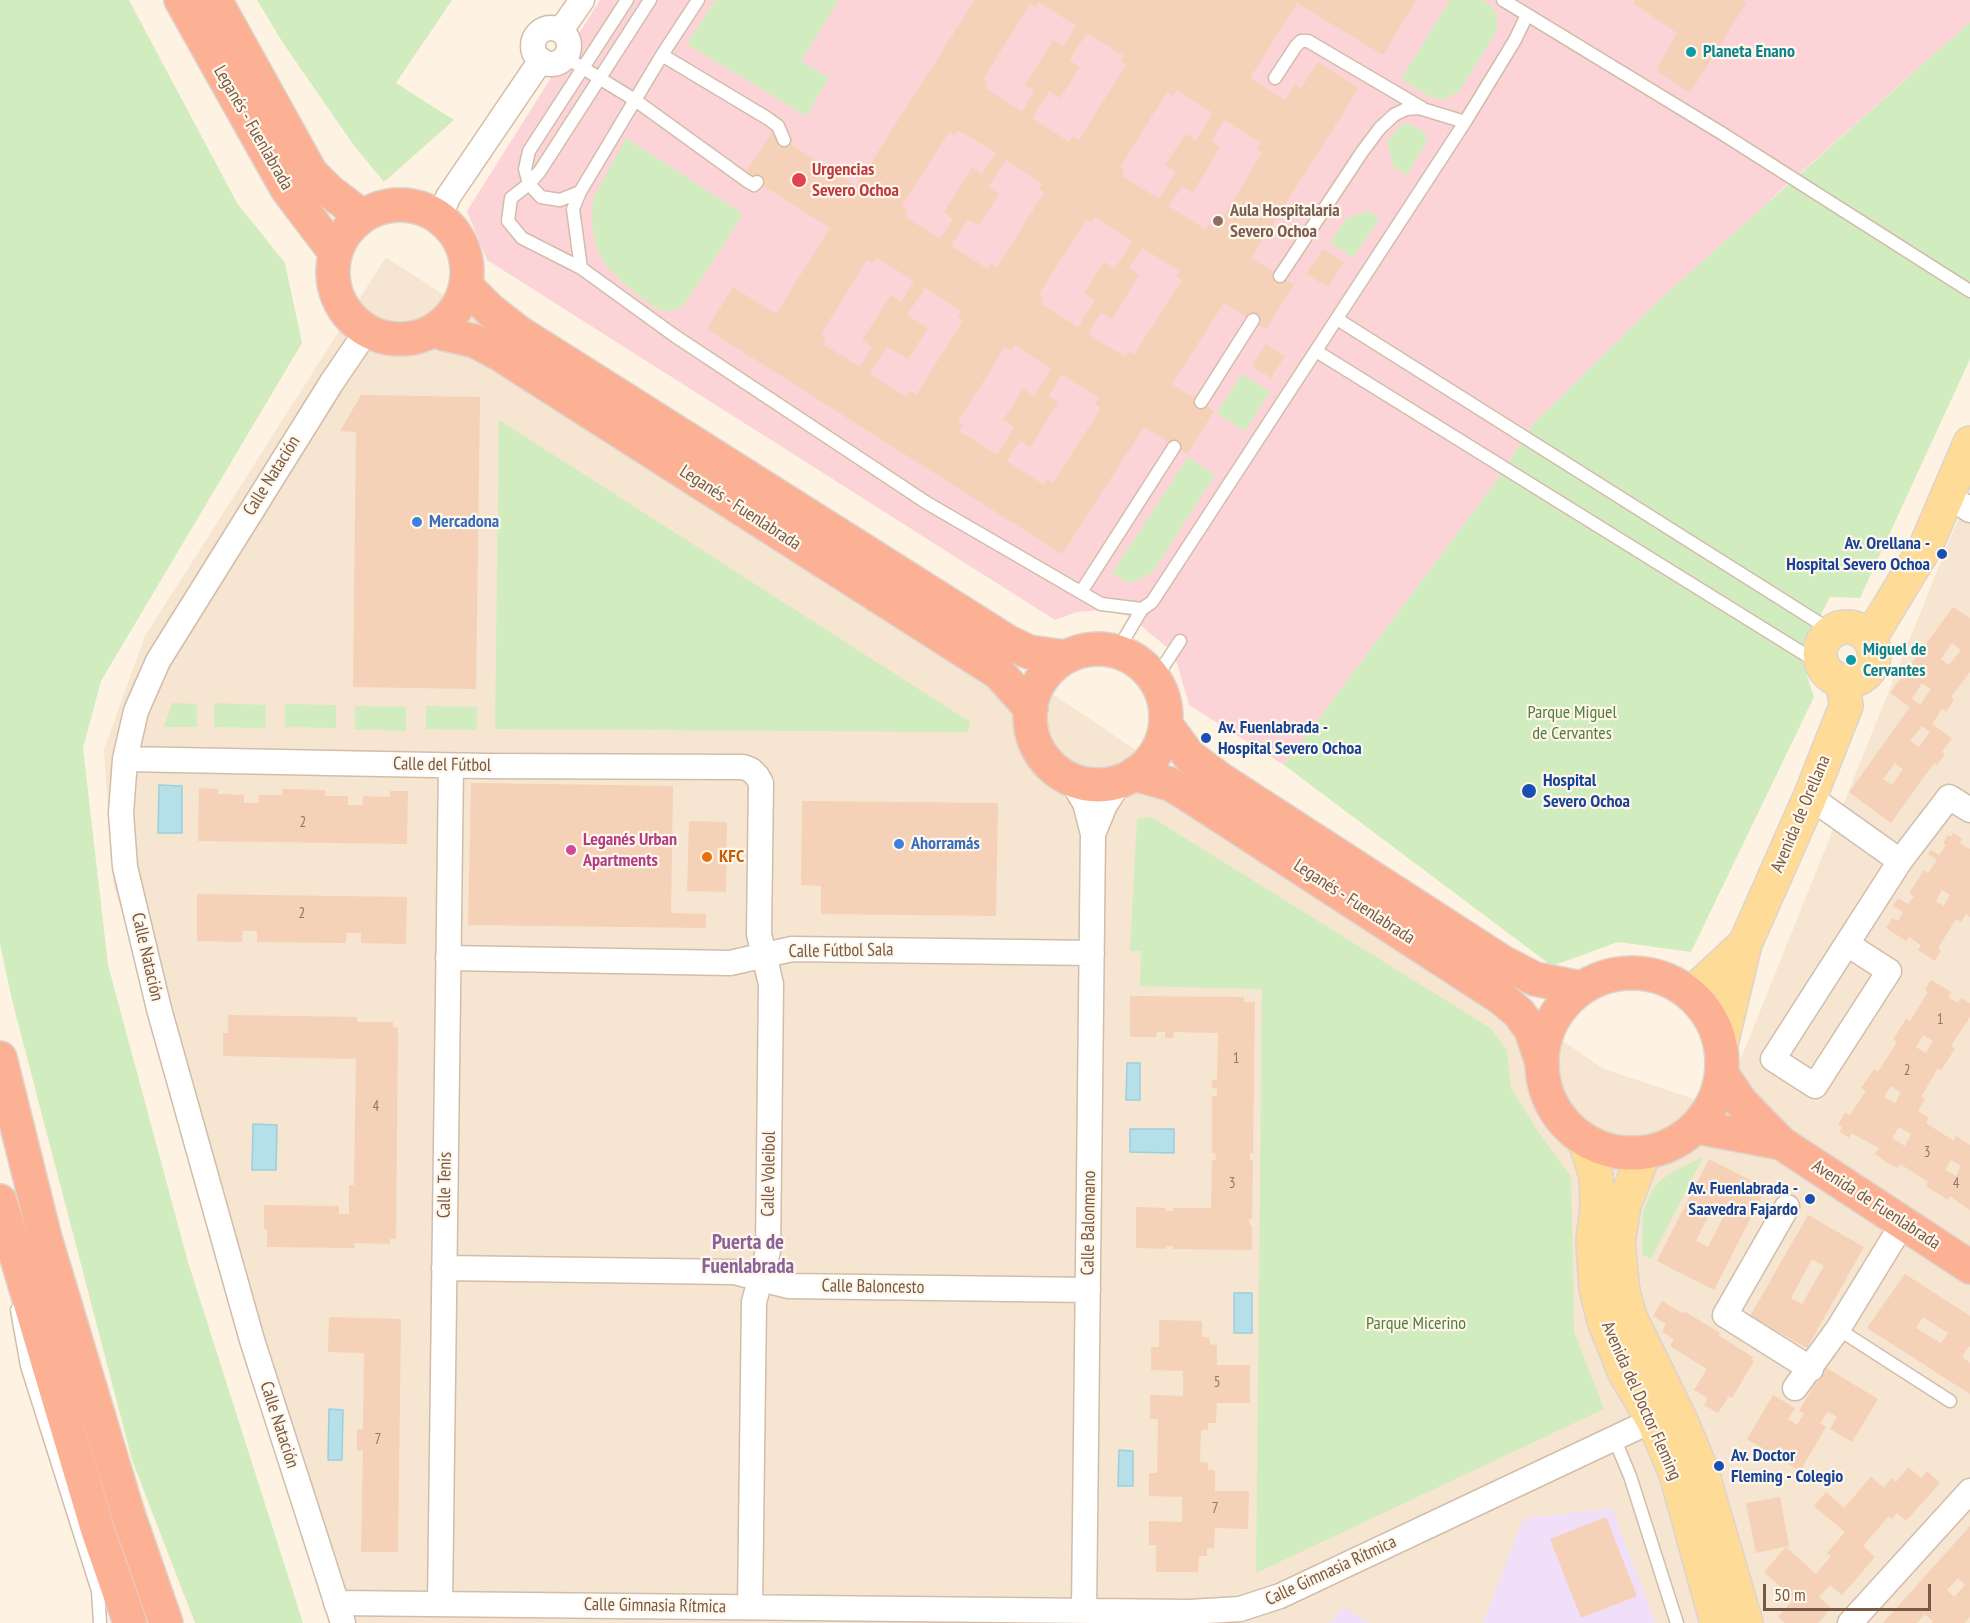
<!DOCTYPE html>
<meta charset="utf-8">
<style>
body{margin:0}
#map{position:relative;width:1970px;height:1623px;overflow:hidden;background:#fef3e2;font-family:"PT Sans Narrow",sans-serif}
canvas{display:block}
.scale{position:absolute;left:1763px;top:1584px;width:168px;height:27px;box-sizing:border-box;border:3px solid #775946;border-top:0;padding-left:8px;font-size:18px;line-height:21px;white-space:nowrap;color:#775946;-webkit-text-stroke:4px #fff7ea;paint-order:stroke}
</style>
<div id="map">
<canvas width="1970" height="1623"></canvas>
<div class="scale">50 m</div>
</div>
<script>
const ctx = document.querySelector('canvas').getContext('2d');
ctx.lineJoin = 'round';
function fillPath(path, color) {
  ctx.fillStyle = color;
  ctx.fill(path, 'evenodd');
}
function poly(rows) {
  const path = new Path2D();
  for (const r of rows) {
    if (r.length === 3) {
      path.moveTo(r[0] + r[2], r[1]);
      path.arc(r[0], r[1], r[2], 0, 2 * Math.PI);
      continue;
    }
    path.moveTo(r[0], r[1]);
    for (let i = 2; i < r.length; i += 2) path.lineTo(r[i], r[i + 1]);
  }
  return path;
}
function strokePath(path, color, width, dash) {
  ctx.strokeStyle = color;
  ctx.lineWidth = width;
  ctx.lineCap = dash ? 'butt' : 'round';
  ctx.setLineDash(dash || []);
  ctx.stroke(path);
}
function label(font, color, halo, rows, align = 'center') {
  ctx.font = font + ' "PT Sans Narrow",sans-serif';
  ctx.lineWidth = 4.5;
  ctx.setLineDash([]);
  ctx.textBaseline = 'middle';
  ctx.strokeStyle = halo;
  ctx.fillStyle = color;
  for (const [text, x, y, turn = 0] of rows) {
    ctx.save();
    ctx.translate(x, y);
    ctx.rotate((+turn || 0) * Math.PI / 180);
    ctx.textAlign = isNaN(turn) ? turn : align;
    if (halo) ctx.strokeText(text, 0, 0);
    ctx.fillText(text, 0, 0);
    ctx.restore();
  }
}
const residential = poly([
 [386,257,1093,721,1604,1069,1721,1108,1954,529,1970,494,1970,1623,335,1623,113,883,104,749,145,636]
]);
const education = poly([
 [1612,1508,1655,1623,1483,1623,1523,1519],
 [1344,1607,1369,1623,1329,1623]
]);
const medical = poly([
 [600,0,1970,0,1970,22,1779,192,1534,423,1494,484,1284,765,1189,705,1177,663,1168,648,1129,616,1101,610,1077,612,1055,620,487,260,467,211]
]);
const green = poly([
 [0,0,129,0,237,203,285,263,302,343,101,681,83,748,108,965,188,1262,303,1623,195,1623,132,1460,12,1000,0,944],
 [257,0,452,0,396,83,454,120,384,182,355,147,283,43],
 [715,0,839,0,801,61,829,78,806,116,687,44],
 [1450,0,1482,0,1490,5,1496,13,1498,22,1496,32,1460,91,1443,100,1430,97,1401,79],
 [1970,22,1970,359,1860,598,1830,597,1802,652,1800,655,1814,697,1691,952,1618,942,1552,966,1284,765,1494,484,1534,423,1657,302],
 [1408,123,1424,132,1427,141,1407,175,1394,168,1387,142,1398,127],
 [626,138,743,214,699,283,681,308,669,312,655,308,627,286,607,267,596,247,592,226,593,198],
 [1368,211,1380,218,1353,257,1330,243,1347,218],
 [1242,374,1270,392,1245,431,1217,413],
 [499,420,970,722,968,732,495,729],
 [1188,457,1215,475,1152,573,1130,583,1121,579,1112,573],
 [172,703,197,704,197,727,164,727],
 [214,703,266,705,265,728,214,727],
 [285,704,336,705,336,728,285,727],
 [355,706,406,707,406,731,355,729],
 [426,706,477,707,477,730,426,729],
 [1151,817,1490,1028,1507,1050,1511,1088,1537,1130,1571,1177,1574,1332,1604,1409,1256,1573,1262,989,1140,986,1141,951,1130,951,1137,819],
 [1703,1157,1651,1259,1642,1254,1643,1211,1652,1191,1659,1182,1672,1172]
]);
const water = poly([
 [159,785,182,786,182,833,158,833,159,785],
 [1127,1063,1140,1063,1140,1100,1126,1100,1127,1063],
 [253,1124,277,1125,276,1170,252,1170,253,1124],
 [1130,1129,1174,1129,1174,1153,1130,1152,1130,1129],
 [1234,1293,1252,1293,1252,1333,1234,1333,1234,1293],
 [329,1409,343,1410,342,1460,328,1460,329,1409],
 [1119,1450,1133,1451,1133,1486,1118,1486,1119,1450]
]);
const building = poly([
 [975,0,1416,0,1383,55,1297,3,1250,78,1285,100,1295,85,1301,88,1318,62,1359,88,1251,258,1294,285,1266,329,1224,303,1172,384,1214,411,1187,454,1144,427,1062,554,707,329,733,287,776,314,830,228,745,174,772,132,856,186],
 [1039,2,1076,26,1063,46,1053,40,1025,85,1034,91,1022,112,985,88,988,82,983,79,1030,4,1036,8],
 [1087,33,1124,56,1120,62,1126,65,1079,140,1072,136,1069,142,1032,118,1049,91,1060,98,1080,67,1069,60],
 [1177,90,1213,113,1196,141,1186,134,1165,165,1176,172,1159,199,1122,176,1125,170,1120,167,1167,92,1173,96],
 [1224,120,1261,143,1257,149,1262,153,1216,228,1209,224,1206,230,1169,206,1182,186,1193,192,1220,147,1211,141],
 [958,130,996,153,982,174,972,168,944,212,953,219,940,239,904,216,907,210,902,206,949,132,955,136],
 [1006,160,1043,184,1039,189,1044,193,997,267,991,264,988,269,951,246,968,219,979,225,999,194,988,187],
 [1095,217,1133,241,1115,268,1104,262,1084,293,1095,300,1078,327,1041,304,1044,298,1039,294,1086,220,1092,223],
 [1143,248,1179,271,1176,276,1182,280,1134,355,1128,351,1125,357,1088,334,1101,313,1112,319,1139,275,1129,268],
 [877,258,914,281,901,302,891,295,862,340,872,347,860,367,823,344,826,338,821,334,867,260,873,263],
 [925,288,961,311,958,317,963,321,916,395,910,391,907,397,870,374,887,347,908,359,928,328,907,315],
 [1015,345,1051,369,1034,396,1023,389,1003,420,1014,427,997,455,959,431,963,425,958,422,1005,347,1011,351],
 [1062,375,1099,398,1095,404,1101,408,1053,483,1047,479,1044,485,1007,461,1020,440,1030,447,1059,402,1048,396],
 [1635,0,1743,0,1747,2,1690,93,1656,70,1677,33,1633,3],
 [1323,249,1344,262,1328,287,1306,274],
 [1266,344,1285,356,1271,378,1252,366],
 [361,395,480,397,476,689,353,687,356,432,340,431],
 [1953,607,1970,618,1970,672,1951,697,1954,700,1946,712,1942,709,1932,724,1952,738,1942,752,1945,754,1937,765,1934,763,1891,823,1849,792,1910,707,1890,693],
 [1952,643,1961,650,1949,665,1941,659],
 [1922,683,1931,689,1920,705,1912,699],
 [1922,726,1930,732,1919,747,1910,741],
 [1895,763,1903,769,1892,785,1883,779],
 [471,783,673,786,671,913,706,914,706,928,468,925],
 [199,788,218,789,218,794,244,795,244,803,259,803,259,795,282,795,282,789,325,790,325,796,348,796,348,805,363,805,363,796,390,797,390,791,408,791,407,844,198,841],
 [802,801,998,803,996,916,821,914,821,886,801,885],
 [689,821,727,822,726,892,687,891],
 [1953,833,1962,839,1960,843,1970,849,1970,917,1966,914,1961,922,1956,919,1938,948,1941,950,1935,961,1918,950,1921,945,1909,937,1906,941,1886,928,1892,918,1898,921,1903,912,1893,906,1898,898,1908,904,1914,896,1909,893,1917,881,1924,870,1928,873,1937,860,1928,854,1931,850,1939,855,1946,845,1943,843,1948,835,1951,837],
 [1942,890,1950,895,1944,906,1936,901],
 [197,894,407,897,406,944,361,943,361,933,346,933,346,943,257,942,257,931,243,931,242,942,197,941],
 [1931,980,1951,992,1948,997,1958,1003,1961,998,1970,1003,1970,1017,1951,1046,1955,1049,1941,1070,1938,1068,1921,1097,1925,1099,1918,1111,1929,1118,1926,1123,1954,1141,1956,1136,1970,1145,1970,1210,1950,1196,1948,1200,1926,1186,1928,1182,1900,1164,1898,1168,1886,1162,1875,1154,1879,1148,1851,1133,1849,1138,1840,1132,1842,1126,1838,1124,1845,1113,1850,1115,1866,1091,1861,1088,1874,1069,1878,1072,1897,1042,1893,1040,1899,1030,1906,1019,1910,1021,1928,992,1925,990],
 [1923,1035,1933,1041,1926,1053,1916,1047],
 [1891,1086,1901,1092,1895,1103,1884,1097],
 [1899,1127,1911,1134,1905,1146,1892,1138],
 [1951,1160,1961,1166,1956,1176,1945,1170],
 [1130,996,1244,997,1244,1002,1255,1002,1253,1153,1250,1153,1250,1160,1253,1161,1252,1219,1249,1219,1250,1225,1252,1226,1252,1250,1173,1249,1173,1246,1166,1246,1166,1249,1136,1248,1136,1207,1166,1208,1166,1211,1173,1211,1174,1208,1211,1208,1212,1160,1216,1160,1215,1153,1212,1153,1212,1096,1217,1096,1217,1089,1212,1088,1212,1080,1217,1080,1218,1033,1174,1032,1173,1038,1165,1038,1165,1032,1157,1032,1156,1037,1130,1037],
 [228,1015,357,1017,357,1022,393,1022,393,1027,398,1028,396,1239,390,1239,390,1244,354,1243,355,1248,267,1247,267,1229,264,1229,264,1205,339,1206,339,1214,349,1214,349,1185,354,1185,356,1059,223,1056,223,1033,228,1033],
 [1709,1159,1766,1188,1714,1290,1657,1261],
 [1715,1202,1728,1208,1708,1247,1696,1241],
 [1808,1215,1864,1247,1807,1348,1750,1316],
 [1812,1259,1824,1266,1802,1304,1791,1298],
 [1905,1274,1970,1316,1970,1347,1969,1346,1962,1357,1970,1363,1970,1394,1867,1328],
 [1923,1317,1948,1333,1941,1343,1916,1328],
 [1662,1301,1682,1313,1684,1311,1720,1333,1718,1335,1753,1357,1751,1359,1754,1361,1732,1398,1729,1396,1718,1413,1704,1405,1708,1398,1694,1390,1707,1369,1670,1346,1674,1339,1662,1332,1666,1324,1653,1316],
 [329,1317,401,1319,398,1552,361,1552,363,1450,357,1451,357,1430,363,1429,364,1353,328,1352],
 [1159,1320,1202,1321,1202,1337,1209,1337,1210,1344,1217,1345,1217,1365,1250,1365,1250,1403,1217,1403,1216,1423,1208,1423,1208,1430,1201,1430,1200,1462,1208,1463,1208,1470,1215,1470,1215,1491,1249,1491,1248,1529,1215,1528,1214,1548,1207,1548,1207,1556,1199,1556,1198,1572,1156,1572,1156,1545,1149,1545,1149,1521,1182,1522,1182,1497,1149,1496,1149,1473,1157,1473,1158,1419,1150,1419,1150,1395,1183,1396,1183,1371,1151,1370,1151,1347,1159,1347],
 [1825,1367,1878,1399,1852,1442,1830,1429,1837,1417,1828,1412,1820,1423,1826,1427,1800,1471,1747,1439,1773,1395,1795,1408,1788,1419,1797,1425,1804,1414,1799,1411],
 [1908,1467,1921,1478,1927,1471,1940,1483,1906,1521,1897,1513,1892,1519,1888,1517,1863,1546,1875,1557,1856,1579,1842,1595,1830,1585,1819,1597,1831,1608,1818,1623,1785,1623,1778,1617,1794,1599,1764,1572,1786,1547,1816,1574,1831,1556,1827,1553,1845,1532,1814,1506,1826,1492,1844,1508,1871,1477,1884,1488,1892,1478,1896,1482],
 [1780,1497,1789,1546,1756,1553,1746,1503],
 [1606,1517,1637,1596,1581,1618,1550,1539],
 [1970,1526,1970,1617,1965,1623,1931,1623,1933,1621,1925,1614,1917,1623,1883,1623],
 [1958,1578,1965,1585,1954,1597,1947,1590]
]);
const lane = poly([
 [650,0,540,171,529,184,511,198,508,221,522,238,581,268,675,336,927,503,1101,604,1142,609],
 [1503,0,1723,134,1970,291],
 [662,55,767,118,778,126,784,140],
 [565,57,635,100,747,181,754,185,757,182],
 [1275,78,1296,46,1301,41,1308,41,1422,108],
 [580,192,560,200,541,197,529,184,525,169,529,151,627,0],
 [581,268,573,209,580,192,662,55,698,0],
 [1280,276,1362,152,1380,128,1394,115,1406,109,1419,108,1465,122],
 [1337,319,1832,631],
 [1316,351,1822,665],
 [1201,402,1253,320],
 [1081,592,1174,447],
 [1117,651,1142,609,1152,602,1465,122,1515,40,1527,15],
 [1155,679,1180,641],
 [17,1310,27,1366,98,1591,100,1623],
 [1838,1329,1950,1401],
 [1614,1438,1630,1476,1677,1623]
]);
const street = poly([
 [551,46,18],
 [561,30,582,0],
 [440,217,448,197,541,60],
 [1948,495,1970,510],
 [125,759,485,766,743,767,751,770,757,776,761,783,759,934,771,984,768,1251,754,1302,750,1607],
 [1067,776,1076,788,1085,803,1093,834],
 [1810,797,1900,861,1949,797,1970,810],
 [1847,944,1889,971,1815,1086,1773,1059,1900,861],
 [448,958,730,963,792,949,1092,953],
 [1787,1207,1725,1315,1811,1369],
 [444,1268,734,1272,788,1286,1088,1290],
 [1795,1388,1838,1329,1903,1223],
 [336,1603,1190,1612,1240,1609,1280,1596,1653,1420],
 [440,1604,451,766],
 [1084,1611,1093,834,1105,805,1121,780],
 [343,1623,252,1340,159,1009,125,867,121,813,125,759,136,711,158,661,332,382,366,332],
 [1850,1623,1970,1491]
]);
const primary = poly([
 [1847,654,27],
 [1870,638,1926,546,1970,443],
 [1691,994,1745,944],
 [1721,1044,1745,944,1810,797,1846,706,1843,681],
 [1585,1141,1596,1176,1597,1206,1593,1242,1596,1288,1604,1321,1625,1373,1653,1420,1676,1474,1717,1623],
 [1644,1153,1624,1205,1618,1243,1623,1292,1630,1317,1681,1421,1701,1469,1746,1623]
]);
const highway = poly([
 [181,0,287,189,334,251],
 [215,0,311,173,329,191,362,216],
 [400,272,67],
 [467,287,490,310,518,332,1008,642,1029,652,1066,657],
 [436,330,444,334,475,341,501,355,999,673,1031,709],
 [1098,717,68],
 [1166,725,1189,756,1220,779,1504,963,1535,979,1581,988],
 [1134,774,1170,784,1182,791,1501,998,1519,1013,1531,1030,1542,1063],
 [1632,1063,90],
 [0,1058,45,1238,128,1514,166,1623],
 [1722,1074,1741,1102,1781,1143,1970,1267],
 [1697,1127,1781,1143],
 [0,1201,98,1531,130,1623]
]);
const markers = [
 [1691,52,6,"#0f9aa8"],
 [799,180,8,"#e0444e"],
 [1218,221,6,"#8d6e63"],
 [417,522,6,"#3f7fe0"],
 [1942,554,6,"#1a4fb4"],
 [1851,660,6,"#0f9aa8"],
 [1206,738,6,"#1a4fb4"],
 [1529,791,8,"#1a4fb4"],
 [899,844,6,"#3f7fe0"],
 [571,850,6,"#d1479c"],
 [707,857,6,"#e8710a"],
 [1810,1199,6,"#1a4fb4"],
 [1719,1466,6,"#1a4fb4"]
];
const numberNames = [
 ["2",303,823],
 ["2",302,914],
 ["1",1940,1020],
 ["1",1236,1059],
 ["2",1907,1071],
 ["4",376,1107],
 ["3",1927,1153],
 ["3",1232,1184],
 ["4",1956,1184],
 ["5",1217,1383],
 ["7",378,1440],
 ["7",1215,1509]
];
const cultureNames = [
 ["Planeta Enano",1703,52],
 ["Miguel de",1863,650],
 ["Cervantes",1863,671]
];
const streetNames = [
 ["Leganés - Fuenlabrada",253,128,60],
 ["Calle Natación",272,476,-58],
 ["Leganés - Fuenlabrada",740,508,33],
 ["Calle del Fútbol",442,765,1],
 ["Avenida de Orellana",1801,814,-67],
 ["Leganés - Fuenlabrada",1354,902,33],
 ["Calle Fútbol Sala",841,951,-1],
 ["Calle Natación",147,957,77],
 ["Calle Voleibol",769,1174,-89],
 ["Calle Tenis",445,1185,-89],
 ["Avenida de Fuenlabrada",1876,1205,33],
 ["Calle Balonmano",1089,1223,-89],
 ["Calle Baloncesto",873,1287,1],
 ["Avenida del Doctor Fleming",1641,1401,66],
 ["Calle Natación",279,1425,72],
 ["Calle Gimnasia Rítmica",1331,1571,-25],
 ["Calle Gimnasia Rítmica",655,1606,1]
];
const healthNames = [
 ["Urgencias",812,170],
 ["Severo Ochoa",812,191]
];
const educationNames = [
 ["Aula Hospitalaria",1230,211],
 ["Severo Ochoa",1230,232]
];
const shopNames = [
 ["Mercadona",429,522],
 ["Ahorramás",911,844]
];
const transitNames = [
 ["Av. Orellana -",1930,544,"right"],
 ["Hospital Severo Ochoa",1930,565,"right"],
 ["Av. Fuenlabrada -",1218,728],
 ["Hospital Severo Ochoa",1218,749],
 ["Hospital",1543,781],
 ["Severo Ochoa",1543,802],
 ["Av. Fuenlabrada -",1798,1189,"right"],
 ["Saavedra Fajardo",1798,1210,"right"],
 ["Av. Doctor",1731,1456],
 ["Fleming - Colegio",1731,1477]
];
const parkNames = [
 ["Parque Miguel",1572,713],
 ["de Cervantes",1572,734],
 ["Parque Micerino",1416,1324]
];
const hotelNames = [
 ["Leganés Urban",583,840],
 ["Apartments",583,861]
];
const foodNames = [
 ["KFC",719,857]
];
const quarterNames = [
 ["Puerta de",748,1243],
 ["Fuenlabrada",748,1267]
];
fillPath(residential, '#f6e5d0');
fillPath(education, '#f1dffa');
fillPath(medical, '#fcd4d8');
fillPath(green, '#d1ecbf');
fillPath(water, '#b5e0e9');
strokePath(water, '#9ad0db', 1.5);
fillPath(building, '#f5d1b7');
strokePath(lane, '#d2bdaa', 15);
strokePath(street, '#d2bdaa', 27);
strokePath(primary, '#dcd4cf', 36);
strokePath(highway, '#dcd4cf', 36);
strokePath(lane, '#fff', 12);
strokePath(street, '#fff', 24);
strokePath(primary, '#ffdb98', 33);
strokePath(highway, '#fdb194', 33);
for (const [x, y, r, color] of markers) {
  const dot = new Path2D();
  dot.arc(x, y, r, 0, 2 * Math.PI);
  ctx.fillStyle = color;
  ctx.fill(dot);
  strokePath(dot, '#fff7ea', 2);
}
label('15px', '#967762', null, numberNames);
label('bold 18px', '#0d838f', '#fff7ea', cultureNames, 'left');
label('18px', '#775946', '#fff7ea', streetNames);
label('bold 18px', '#be3a42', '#fff7ea', healthNames, 'left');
label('bold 18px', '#785e54', '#fff7ea', educationNames, 'left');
label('bold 18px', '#366cbe', '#fff7ea', shopNames, 'left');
label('bold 18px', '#164399', '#fff7ea', transitNames, 'left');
label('18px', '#4f7e3d', '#fff7ea', parkNames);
label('bold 18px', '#b23c85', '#fff7ea', hotelNames, 'left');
label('bold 18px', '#c56008', '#fff7ea', foodNames, 'left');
label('bold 21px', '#89619b', '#fff7ea', quarterNames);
</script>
